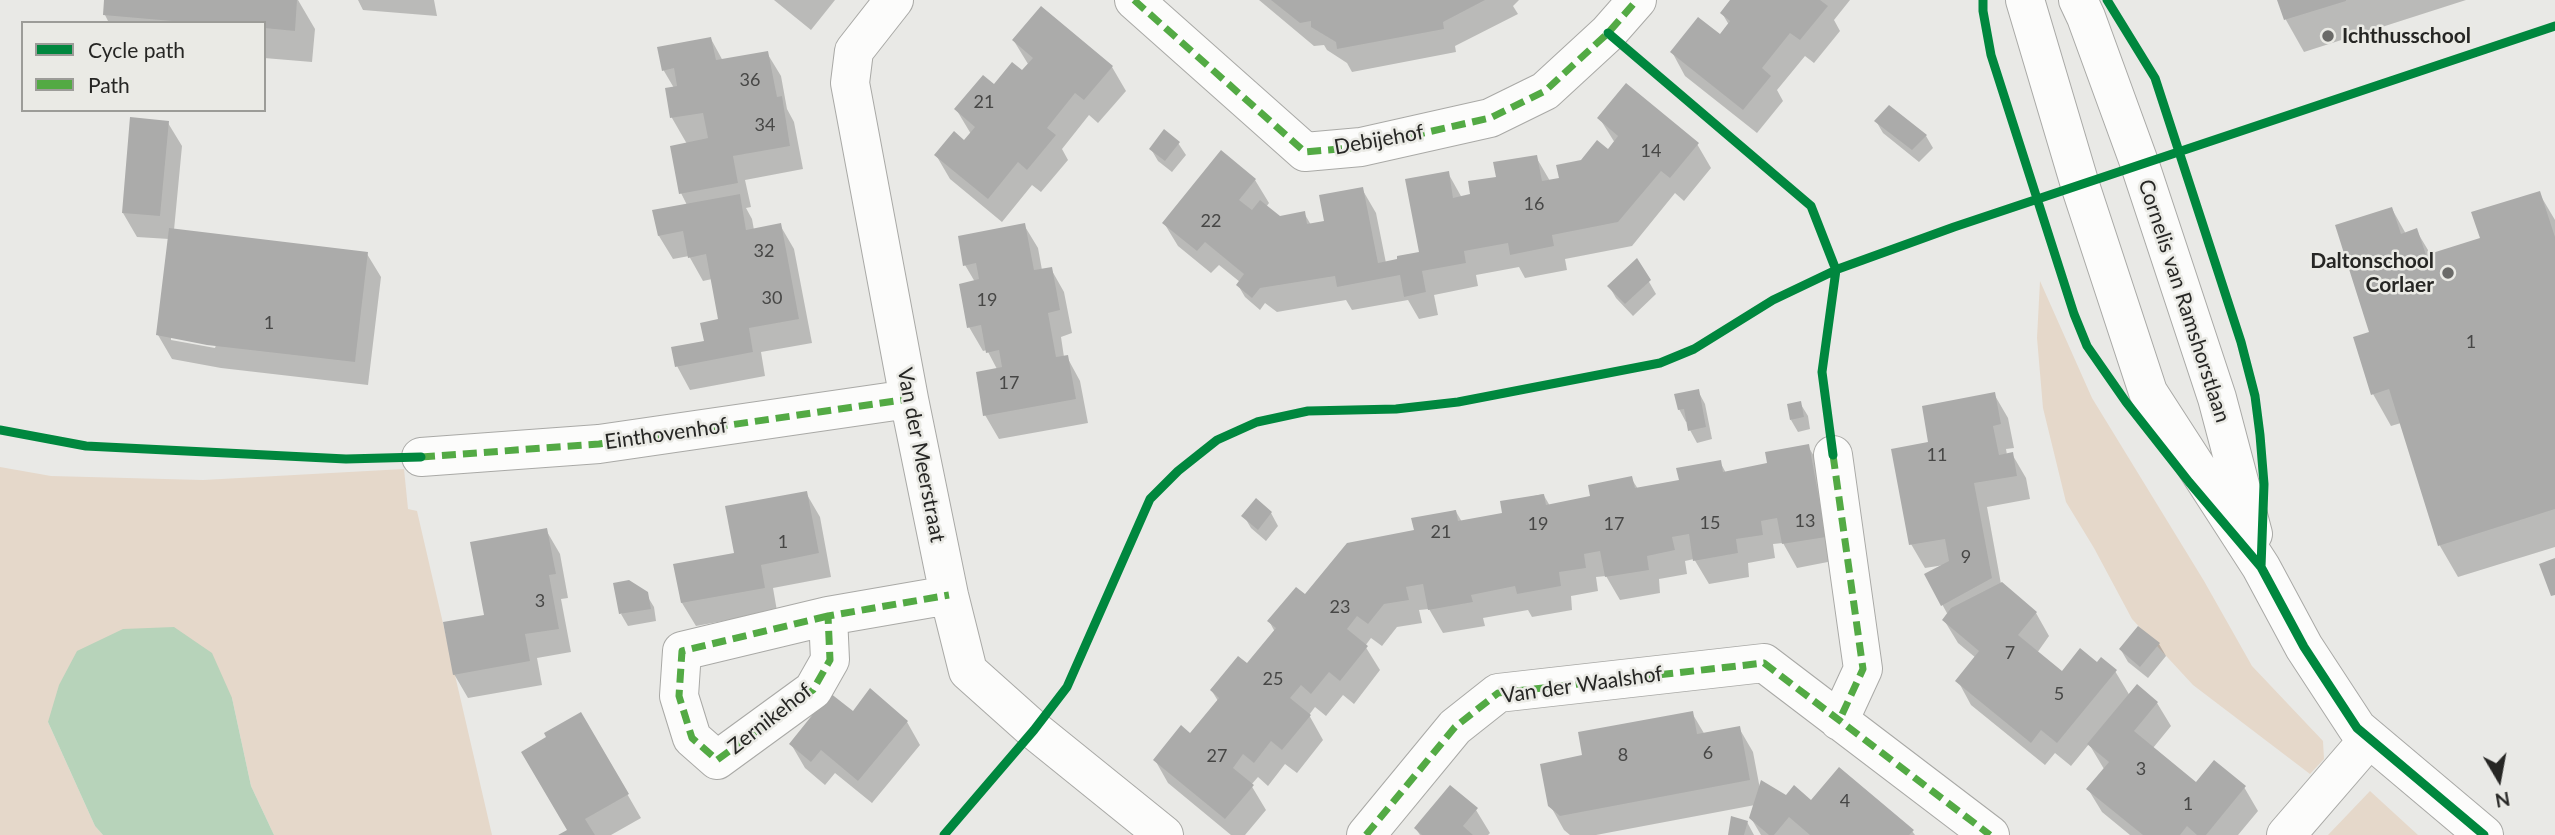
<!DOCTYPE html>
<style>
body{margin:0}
#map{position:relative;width:2555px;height:835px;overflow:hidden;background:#e9e9e6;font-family:Lato,sans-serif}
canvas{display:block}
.legend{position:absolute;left:21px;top:21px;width:245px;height:91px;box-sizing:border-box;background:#eaeae5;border:2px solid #9c9c98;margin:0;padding:9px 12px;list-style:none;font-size:21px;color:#262624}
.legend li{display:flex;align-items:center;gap:14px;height:35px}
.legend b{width:35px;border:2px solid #9c9c98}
.north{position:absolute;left:2464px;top:744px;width:70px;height:70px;-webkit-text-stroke:5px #eaeae5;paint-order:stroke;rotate:170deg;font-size:19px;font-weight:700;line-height:28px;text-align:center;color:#262624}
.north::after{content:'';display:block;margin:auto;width:24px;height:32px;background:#262624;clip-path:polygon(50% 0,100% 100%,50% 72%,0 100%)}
</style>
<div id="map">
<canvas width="2555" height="835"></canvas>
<ul class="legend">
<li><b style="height:9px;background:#00873e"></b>Cycle path</li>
<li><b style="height:9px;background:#53aa44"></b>Path</li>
</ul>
<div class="north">N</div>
</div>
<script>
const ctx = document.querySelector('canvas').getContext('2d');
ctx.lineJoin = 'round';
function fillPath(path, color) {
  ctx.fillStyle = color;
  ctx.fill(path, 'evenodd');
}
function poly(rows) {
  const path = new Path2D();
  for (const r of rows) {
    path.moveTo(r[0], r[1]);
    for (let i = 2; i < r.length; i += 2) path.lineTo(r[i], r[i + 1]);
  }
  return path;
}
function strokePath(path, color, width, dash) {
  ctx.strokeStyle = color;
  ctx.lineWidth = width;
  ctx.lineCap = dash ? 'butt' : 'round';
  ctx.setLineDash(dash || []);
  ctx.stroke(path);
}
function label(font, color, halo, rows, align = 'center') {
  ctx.font = font + ' Lato,sans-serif';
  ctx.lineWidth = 5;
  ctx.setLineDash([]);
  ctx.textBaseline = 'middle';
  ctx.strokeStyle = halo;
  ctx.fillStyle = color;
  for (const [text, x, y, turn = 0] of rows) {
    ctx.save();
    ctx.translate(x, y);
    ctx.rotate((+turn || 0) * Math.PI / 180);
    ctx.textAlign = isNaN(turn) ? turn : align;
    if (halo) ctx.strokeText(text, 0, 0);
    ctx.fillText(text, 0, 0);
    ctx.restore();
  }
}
const green = poly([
 [2040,281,2092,398,2204,581,2252,666,2323,741,2324,759,2310,774,2193,685,2132,619,2094,548,2066,502,2043,408,2037,338],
 [0,467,51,476,203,480,404,469,408,509,417,511,492,835,274,835,251,786,232,698,48,722,95,826,103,835,0,835],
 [2370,791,2418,835,2328,835]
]);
const water = poly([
 [174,627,212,653,232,698,251,786,274,835,103,835,95,826,48,722,59,685,77,651,123,629]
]);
const shadow = poly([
 [106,0,298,0,315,29,312,62,264,58,264,23,109,23,105,15],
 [358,0,434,0,437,16,363,10],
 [774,0,835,0,811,30],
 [1259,0,1519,0,1513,6,1518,14,1455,46,1456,52,1352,72,1347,63,1327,50,1324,45,1314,46],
 [1732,0,1850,0,1834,20,1840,31,1814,63,1805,56,1777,90,1783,101,1757,133,1685,76,1672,52,1720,37,1729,25,1722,13],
 [2279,0,2466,0,2304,52,2286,20],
 [711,39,723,61,767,53,781,76,787,109,794,122,803,169,745,180,751,207,746,208,752,219,754,230,780,225,794,249,812,343,761,352,765,376,690,390,677,366,706,343,720,320,712,279,703,281,689,256,673,259,659,236,654,211,687,205,681,193,687,144,672,118,667,89,674,88,664,71,659,49],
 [1014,41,1112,67,1126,91,1098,123,1089,115,1062,149,1068,160,1041,192,1032,185,1002,222,950,179,936,155,964,142,971,134,956,109,1023,73,1028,64],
 [1600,119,1697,144,1711,168,1684,201,1675,193,1632,246,1565,259,1567,270,1525,278,1519,267,1476,275,1478,286,1434,295,1438,315,1419,319,1408,300,1352,310,1346,300,1277,312,1265,303,1260,310,1245,297,1238,285,1240,282,1219,265,1211,273,1178,246,1164,223,1255,180,1269,203,1266,207,1279,218,1304,213,1311,225,1326,223,1362,189,1376,213,1386,263,1421,254,1448,173,1462,198,1472,195,1536,157,1550,181,1561,180,1582,162,1608,152,1615,143],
 [1876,121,1926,136,1933,148,1919,162,1883,133],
 [168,123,182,146,174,230,367,254,381,277,368,385,221,368,172,359,158,335,169,239,137,237,123,213],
 [171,337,216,345,215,348,171,340],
 [1178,143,1186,155,1172,172,1158,161,1151,149],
 [2539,193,2555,220,2555,547,2458,577,2440,546,2401,423,2391,426,2373,394,2372,333,2392,209,2406,234,2416,230,2431,255,2482,239],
 [1024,225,1038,248,1042,270,1051,269,1064,292,1072,333,1061,337,1064,357,1067,357,1080,381,1088,423,999,439,985,415,997,369,987,350,983,351,969,327,975,282,965,265],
 [1637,261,1656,294,1633,316,1616,298,1609,286],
 [1698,391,1705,404,1712,439,1697,443,1690,430,1688,421,1686,422,1679,409],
 [1994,394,2008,418,2014,448,2006,449,2007,455,2012,454,2026,478,2030,499,1987,507,2001,584,2036,613,2049,636,2037,653,2062,673,2097,665,2115,671,2130,696,2157,703,2171,726,2153,748,2196,784,2244,787,2258,811,2238,835,2130,835,2102,812,2088,789,2104,769,2089,744,2071,766,2055,753,2045,765,1971,705,1958,681,1976,658,1958,643,1944,620,1948,615,1926,575,1944,565,1925,568,1911,544,1930,443],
 [1800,403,1808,416,1810,429,1798,432,1791,420],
 [1808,446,1822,470,1838,560,1797,568,1783,543,1773,544,1775,558,1748,563,1749,577,1709,584,1694,559,1685,561,1687,574,1659,579,1660,593,1620,600,1606,576,1596,577,1598,591,1571,596,1572,610,1532,617,1528,610,1483,618,1485,626,1443,633,1429,609,1419,610,1422,623,1397,627,1382,646,1371,638,1365,646,1380,670,1354,704,1343,695,1326,716,1315,707,1309,715,1323,740,1297,773,1285,764,1268,786,1258,777,1251,785,1266,810,1245,835,1231,835,1168,783,1155,760,1190,735,1218,701,1212,691,1248,666,1275,632,1269,621,1305,597,1455,510,1462,522,1504,515,1502,503,1543,494,1550,506,1592,497,1631,478,1638,489,1681,482,1720,462,1726,473,1769,465],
 [806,493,820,517,831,577,773,588,777,611,696,626,682,603,675,566,736,554],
 [1256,501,1271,513,1278,526,1266,541,1251,528,1244,516],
 [546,530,560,554,568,598,561,599,571,652,537,658,542,685,468,698,454,674],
 [646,594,654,607,656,621,628,626,621,614],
 [2159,644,2166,656,2148,678,2128,662,2121,650],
 [853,713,907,722,920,745,872,803,835,773,825,785,805,768,791,744],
 [1692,713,1705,735,1739,728,1753,752,1760,789,1912,831,1915,835,1761,835,1751,818,1755,805,1596,835,1570,835,1564,830,1550,805,1584,757],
 [581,714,641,818,611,835,562,835,569,831],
 [1476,810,1490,833,1488,835,1420,835,1416,829],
 [1747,822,1754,835,1730,835]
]);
const building = poly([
 [104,0,297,0,295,31,264,28,264,23,195,23,103,15],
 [1271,0,1485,0,1443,22,1444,29,1337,49,1336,42,1311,27,1311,21,1300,23],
 [1730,0,1820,0,1828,6,1800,40,1790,33,1762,68,1771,76,1743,110,1670,52,1698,17,1720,34,1730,21,1720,13],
 [2277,0,2346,0,2346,1,2284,20],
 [1041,6,1113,66,1084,100,1075,93,1047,128,1056,135,1027,170,1018,162,988,199,934,155,954,131,964,140,975,127,954,109,983,75,994,84,1012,62,1022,70,1033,58,1012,40],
 [711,37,716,60,768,51,777,97,782,96,790,146,733,156,738,183,679,194,670,146,708,138,703,113,670,118,665,88,677,86,674,68,662,71,657,47],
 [1626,83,1699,143,1670,178,1661,171,1618,222,1552,235,1554,246,1510,255,1508,243,1464,251,1466,263,1422,271,1426,292,1404,297,1400,275,1337,287,1335,276,1260,288,1252,298,1236,285,1244,274,1205,242,1197,251,1162,223,1221,150,1256,179,1239,200,1252,210,1260,200,1280,216,1305,211,1307,224,1324,221,1319,195,1363,187,1378,263,1397,259,1397,256,1419,252,1405,179,1449,171,1453,198,1470,194,1468,181,1496,177,1493,162,1537,155,1542,181,1559,178,1556,165,1581,160,1597,140,1608,149,1618,136,1597,118],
 [1889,105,1927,135,1912,150,1874,121],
 [130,117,169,121,160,216,122,213],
 [1164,129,1180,142,1165,161,1149,149],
 [2540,191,2555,237,2555,509,2438,546,2389,389,2371,395,2353,337,2369,332,2335,225,2392,207,2401,234,2417,228,2426,255,2480,238,2471,212],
 [740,194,746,230,781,223,799,319,749,328,753,352,675,367,671,347,704,341,700,323,718,319,706,254,688,258,683,231,658,236,652,210],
 [1025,223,1034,270,1052,267,1060,310,1048,313,1056,357,1068,355,1076,399,983,416,976,372,1002,367,999,350,986,353,981,325,967,328,959,284,979,279,976,263,963,266,958,236],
 [169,228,368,252,355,362,207,345,156,335],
 [1637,258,1651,280,1625,304,1607,286],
 [1699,389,1706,427,1688,431,1684,409,1678,410,1674,394],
 [1995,392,2001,424,1993,426,1999,455,2013,452,2017,476,1974,483,1992,578,1941,606,1924,574,1949,561,1945,539,1909,545,1891,449,1928,442,1922,406],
 [1801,401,1804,417,1790,420,1787,404],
 [1809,444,1826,537,1782,544,1777,518,1761,521,1763,535,1736,539,1738,553,1693,561,1689,534,1672,537,1675,550,1647,556,1649,570,1605,577,1600,551,1584,554,1586,568,1559,572,1561,586,1517,594,1515,586,1471,595,1473,602,1428,610,1423,584,1406,587,1409,600,1384,604,1368,624,1357,616,1347,629,1368,646,1340,681,1329,672,1311,694,1301,685,1290,698,1311,715,1282,750,1271,741,1254,763,1243,754,1233,768,1254,785,1225,819,1153,760,1181,725,1190,733,1219,698,1210,690,1238,656,1247,663,1276,628,1267,621,1296,587,1305,594,1347,543,1414,530,1411,518,1456,510,1458,521,1502,513,1500,501,1544,494,1546,505,1590,496,1588,485,1632,476,1635,488,1679,480,1676,468,1721,460,1723,472,1767,463,1765,452],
 [807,491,819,553,761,565,765,588,681,603,673,564,734,553,725,506],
 [1256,498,1272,512,1258,530,1241,516],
 [547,528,556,574,549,575,559,629,525,634,530,661,453,675,443,622,484,615,470,542],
 [2555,558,2555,595,2551,596,2539,564],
 [629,580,648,592,651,609,619,614,613,583],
 [2002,582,2037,612,2018,635,2062,671,2080,648,2097,662,2101,657,2117,670,2057,743,2041,730,2031,743,1955,681,1979,651,1942,620,1951,608],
 [2138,626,2160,643,2140,667,2119,649],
 [2137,684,2158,702,2134,731,2196,782,2214,760,2246,786,2206,835,2197,835,2187,826,2180,835,2143,835,2086,789,2109,762,2087,744],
 [870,688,908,721,858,781,821,750,811,762,789,744,830,693,853,711],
 [1693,711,1697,734,1740,726,1750,780,1560,816,1548,806,1540,764,1582,755,1578,732],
 [581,712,629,794,585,819,595,835,558,835,567,830,521,752,546,737,544,733],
 [1839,767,1914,830,1909,835,1810,835,1789,817,1774,835,1769,835,1749,818,1761,780,1786,795,1794,785,1811,800],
 [1450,785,1478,808,1463,826,1473,835,1422,835,1414,828],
 [1731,816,1748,821,1744,835,1728,835]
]);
const minor = poly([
 [894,0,854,51,850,83,909,399,949,595,968,671,1034,730,1164,835],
 [1134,0,1305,152,1361,147,1490,118,1545,91,1608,33,1637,0],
 [1833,455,1863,669,1839,721],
 [421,457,599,444,909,399],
 [828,616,682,651,679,696,692,738,717,760,813,690,830,660,828,616,949,595],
 [1366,835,1455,727,1498,693,1764,663,1990,835],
 [2286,835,2368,740]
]);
const tertiary = poly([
 [2025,0,2080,185,2148,392,2261,567,2304,647,2357,728,2484,835],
 [2078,0,2086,17,2140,165,2217,398,2253,534]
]);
const quiet = poly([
 [1134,0,1305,152,1361,147,1490,118,1545,91,1608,33,1637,0],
 [1833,455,1863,669,1839,721],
 [421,457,599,444,909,399],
 [828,616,682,651,679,696,692,738,717,760,813,690,830,660,828,616,949,595],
 [1366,835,1455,727,1498,693,1764,663,1990,835]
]);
const cycleway = poly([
 [1983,0,1983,11,1991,55,2074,314,2087,346,2126,402,2189,482,2261,567,2264,484,2260,435,2255,396,2241,342,2155,78,2107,0],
 [1608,33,1811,206,1836,270,1822,372,1833,455],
 [0,430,86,446,346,459,421,457],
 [2261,567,2304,647,2357,728,2484,835],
 [944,835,1034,730,1067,687,1150,499,1178,471,1217,440,1257,422,1308,411,1396,409,1458,402,1660,363,1694,349,1773,300,1838,269,1954,227,2555,26]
]);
const markers = [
 [2328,36,7,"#6a6a68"],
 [2448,273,7,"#6a6a68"]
];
const numberNames = [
 ["36",750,80],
 ["21",984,102],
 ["34",765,125],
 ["14",1651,151],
 ["16",1534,204],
 ["22",1211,221],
 ["32",764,251],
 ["30",772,298],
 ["19",987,300],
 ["1",269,323],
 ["1",2471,342],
 ["17",1009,383],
 ["11",1937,455],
 ["13",1805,521],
 ["15",1710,523],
 ["19",1538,524],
 ["17",1614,524],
 ["21",1441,532],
 ["1",783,542],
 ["9",1966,557],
 ["3",540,601],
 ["23",1340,607],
 ["7",2010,653],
 ["25",1273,679],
 ["5",2059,694],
 ["6",1708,753],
 ["8",1623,755],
 ["27",1217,756],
 ["3",2141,769],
 ["4",1845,801],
 ["1",2188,804]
];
const poiNames = [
 ["Ichthusschool",2342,36],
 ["Daltonschool",2434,261,"right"],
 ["Corlaer",2434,285,"right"]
];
const streetNames = [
 ["Debijehof",1379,140,-10],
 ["Cornelis van Ramshorstlaan",2184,301,72],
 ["Einthovenhof",666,434,-8],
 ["Van der Meerstraat",921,455,79],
 ["Van der Waalshof",1582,685,-8],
 ["Zernikehof",770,719,-38]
];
fillPath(green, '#e5d8ca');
fillPath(water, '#b7d3ba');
fillPath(shadow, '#0003');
fillPath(building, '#ababaa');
strokePath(minor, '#a9a9a6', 40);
strokePath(tertiary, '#a9a9a6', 40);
strokePath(minor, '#fcfcfb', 38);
strokePath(tertiary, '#fcfcfb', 38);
strokePath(quiet, '#53aa44', 7, [14, 7]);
strokePath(cycleway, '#00873e', 9);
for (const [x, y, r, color] of markers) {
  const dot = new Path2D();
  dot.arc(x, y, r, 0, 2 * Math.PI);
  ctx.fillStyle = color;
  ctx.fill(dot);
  strokePath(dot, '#eaeae5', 2.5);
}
label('18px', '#474746', null, numberNames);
label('bold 21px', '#262624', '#eaeae5', poiNames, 'left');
label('21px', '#262624', '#eaeae5', streetNames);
</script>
